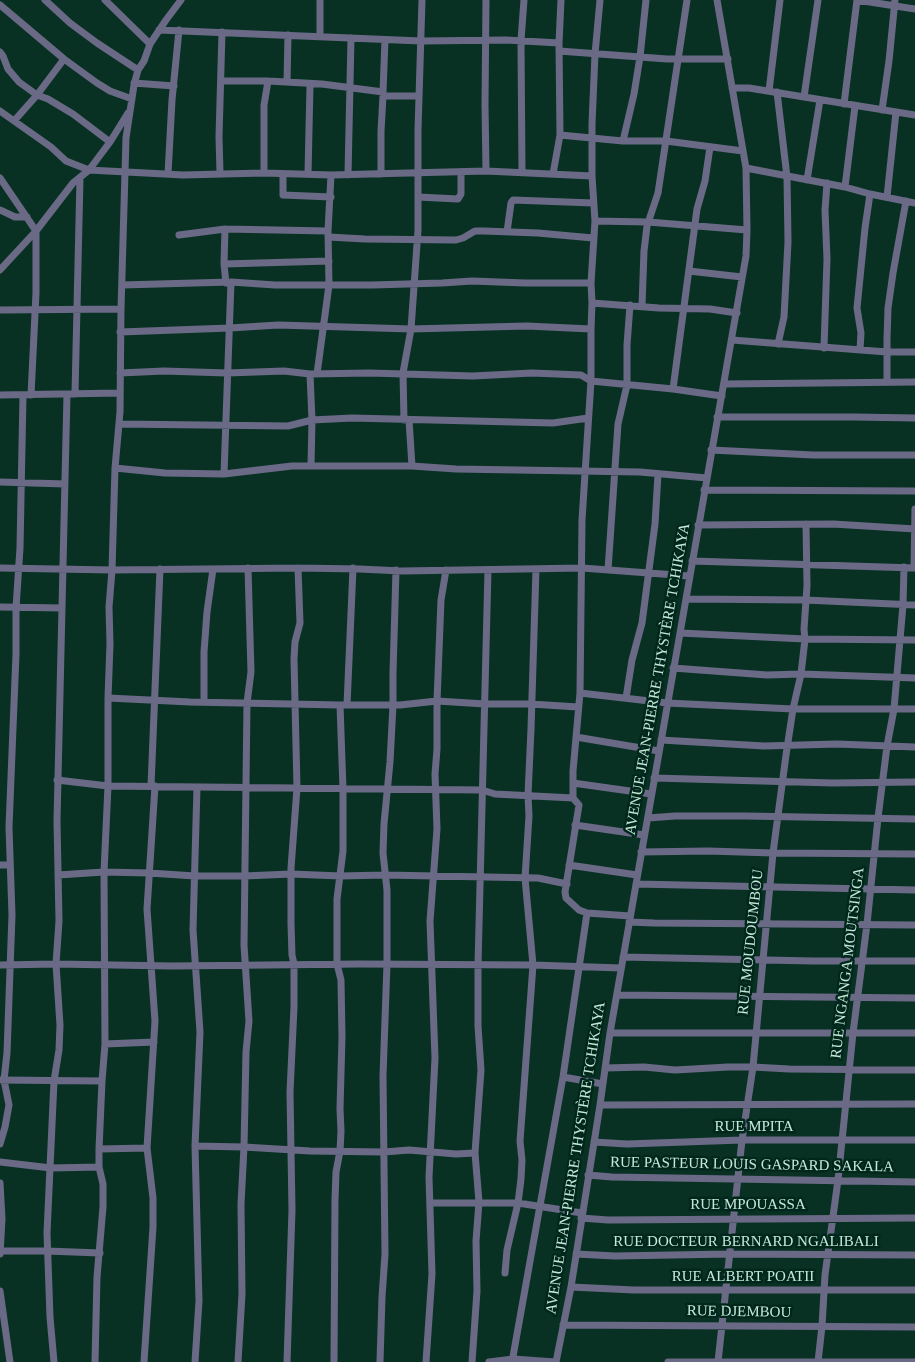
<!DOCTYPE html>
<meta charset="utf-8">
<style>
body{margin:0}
canvas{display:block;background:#083124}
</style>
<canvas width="915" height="1362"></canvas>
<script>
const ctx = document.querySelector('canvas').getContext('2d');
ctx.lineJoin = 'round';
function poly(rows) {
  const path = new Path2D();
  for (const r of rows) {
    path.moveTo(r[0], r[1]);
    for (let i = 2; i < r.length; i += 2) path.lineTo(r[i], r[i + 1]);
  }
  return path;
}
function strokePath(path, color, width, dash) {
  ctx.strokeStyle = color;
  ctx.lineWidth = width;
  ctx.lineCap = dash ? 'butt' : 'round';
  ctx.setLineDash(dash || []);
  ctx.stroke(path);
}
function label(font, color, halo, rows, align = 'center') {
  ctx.font = font + ' "Times New Roman",serif';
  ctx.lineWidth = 5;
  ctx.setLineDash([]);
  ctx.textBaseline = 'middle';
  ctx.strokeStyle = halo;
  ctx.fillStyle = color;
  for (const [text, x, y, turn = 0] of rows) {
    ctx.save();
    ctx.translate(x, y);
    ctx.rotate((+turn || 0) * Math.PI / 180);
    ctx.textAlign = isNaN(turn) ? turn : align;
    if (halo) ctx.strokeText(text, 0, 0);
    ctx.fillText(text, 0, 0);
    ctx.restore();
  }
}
const minor = poly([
 [45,0,70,23,97,43,138,70],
 [105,0,150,44],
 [600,0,595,54,592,124,592,176,595,221,591,283,592,303,591,329,591,381,582,520,580,693,573,771,573,798,579,805,565,892,566,898,579,910,587,913,630,916],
 [857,0,915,9],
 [0,5,64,59,97,83,110,91,132,99],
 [159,30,421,41,506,40,559,43],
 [320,36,320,0],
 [559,51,667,59,728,59],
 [0,52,3,56,8,69,19,82,37,95,48,99,73,114,110,142],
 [221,81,268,81,322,84,383,92,383,96,419,96],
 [287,82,288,35],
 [134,83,174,86],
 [732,88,749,88,915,115],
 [769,91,780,0],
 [383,92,385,40],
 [777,92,787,177,788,242,784,317,778,344],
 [804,97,818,0],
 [844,104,857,0],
 [882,110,889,61,895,0],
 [0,111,51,147,66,161,89,170,183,175,264,173,331,175,486,171,592,176],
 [14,121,37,95,64,59],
 [560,135,623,141,666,141,743,151],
 [623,141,634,94,640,57,646,0],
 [746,168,845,187,870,194,915,203],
 [486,171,485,104,486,0],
 [522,172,521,40,524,0],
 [220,173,219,137,222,32],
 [264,173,264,105,268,81],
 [168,174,172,100,179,30],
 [283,174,283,195,331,197],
 [308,174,310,85],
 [381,174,381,131,383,96],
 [553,174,560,135,559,43,561,0],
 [348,175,351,38],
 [0,178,36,231,36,293,31,395],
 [807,180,820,100],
 [845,187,855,106],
 [418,197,458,199,461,194,461,172],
 [887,197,896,112],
 [0,210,15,217,27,217],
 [595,221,648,222,747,230],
 [507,232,511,203,513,200,593,203],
 [179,235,225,229],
 [328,237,365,239,456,240,463,238,475,231,484,231,538,233,593,238],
 [224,264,329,261],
 [0,270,36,231,73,183,89,170,110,142,128,113],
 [689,271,742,277],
 [226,283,224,264,225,229,328,231],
 [122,285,231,282,275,285,372,285,442,283,472,281,525,283,591,283],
 [592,303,659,308,710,309,737,313],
 [642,306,644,251,647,226,658,193,687,0],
 [0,310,121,309],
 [120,332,230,328,278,325,411,329,527,326,591,329],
 [732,340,887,352,915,352],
 [824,348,827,259,825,210,827,183],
 [860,350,861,333,857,308,865,228,870,194],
 [120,373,164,371,227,373,284,371,310,374,369,373,473,376,532,373,581,375,591,381,673,389,722,396],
 [310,374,312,420,311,465],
 [317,374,329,285,328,231,331,175],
 [887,382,887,339,888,308,893,273,906,201],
 [724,384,915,382],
 [673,389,697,209,705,181,710,147],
 [75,394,80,178],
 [0,395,120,393],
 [717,417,854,417,915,418],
 [404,420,403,373,411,329,418,230,418,130,422,0],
 [409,420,412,466],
 [119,424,288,426,312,420,352,418,553,423,588,418],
 [711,450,813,455,915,455],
 [115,468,165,473,224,474,292,466,412,466,456,469,640,472,707,478],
 [224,474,231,282],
 [0,482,65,484],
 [704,490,915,491],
 [698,525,833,524,915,529],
 [692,561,915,568],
 [0,568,112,570,298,568,359,569,402,571,582,568,689,576],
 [914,568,915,509],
 [608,570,618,424,627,385,627,345,630,305],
 [686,599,805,600,915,605],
 [0,607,62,608],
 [680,633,805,639,915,640],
 [673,668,767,675,801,674,915,678],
 [580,693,667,703,793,709,915,709],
 [108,698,190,702,340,705,400,705,437,701,485,704,531,704,578,707],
 [626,698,632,660,642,623,655,524,658,474],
 [204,702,204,652,207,612,213,569],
 [347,705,353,568],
 [576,737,659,751],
 [661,740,764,746,837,744,915,747],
 [654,778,833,783,915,782],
 [57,780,108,786,482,790,495,794,573,798],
 [573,783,651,794],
 [151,786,160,569],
 [648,818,675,816,745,816,915,819],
 [575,825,644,835],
 [641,852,708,851,773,853,915,854],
 [0,865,10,865],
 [569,865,637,875],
 [58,875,104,872,149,873,195,876,244,876,291,874,341,876,384,875,538,878,567,884],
 [636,884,915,890],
 [629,922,654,923,915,925],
 [623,957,813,961,915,961],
 [0,965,56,964,172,966,359,964,533,965,621,968],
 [617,995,915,998],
 [610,1033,915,1033],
 [105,1044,154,1042],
 [605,1068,644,1067,675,1070,728,1067,753,1067,789,1069,915,1070],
 [563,1077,603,1084],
 [0,1080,102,1081],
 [600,1105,915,1104],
 [594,1142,627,1144,742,1140,915,1140],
 [0,1144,5,1127,9,1105,4,1080,7,1053,12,915,9,827,16,654,16,608,20,548,23,395],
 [195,1146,244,1147,310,1151,384,1152,409,1150,456,1154,475,1153],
 [99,1149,147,1148],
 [0,1162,51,1168,99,1167],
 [588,1175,612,1177,915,1182],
 [0,1183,2,1219,0,1254],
 [430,1203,518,1203,582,1213],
 [581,1218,608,1220,915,1218],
 [0,1251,47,1251,100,1253],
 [576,1254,615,1256,729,1254,915,1255],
 [505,1273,507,1250,518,1203,521,1179,522,1160,520,1141,533,965,525,878,529,816,528,795,531,729,536,569],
 [571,1287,634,1290,915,1290],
 [0,1291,10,1362],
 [563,1325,915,1327],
 [54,1362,50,1317,47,1233,54,1081,59,1050,60,1025,56,964,59,921,57,821,67,394],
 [95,1362,97,1277,103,1207,103,1184,99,1167,99,1149,102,1081,105,1044,104,872,108,786,108,698,110,644,109,607,112,570,115,468,120,412,121,309,126,138,134,85,138,70,144,61,150,44,166,20,181,0],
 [144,1362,153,1227,153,1198,147,1148,155,1021,147,909,155,786],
 [195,1362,199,1301,195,1146,200,1032,193,930,197,787],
 [238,1362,242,1294,241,1204,244,1147,246,1052,249,1021,244,945,247,703,251,672,248,568],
 [287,1362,292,1210,290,1092,294,1007,294,964,292,955,291,924,291,868,297,788,294,659,295,642,300,623,298,568],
 [334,1362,335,1200,336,1172,340,1151,341,1131,340,1109,342,1037,341,980,337,964,337,899,343,851,343,789,340,705],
 [380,1362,382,1297,385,1254,383,1076,387,964,387,890,383,853,384,824,390,762,393,705,393,673,396,570],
 [426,1362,432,1274,429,1177,435,1058,430,921,437,829,435,774,437,749,437,701,441,600,446,570],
 [472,1362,477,1291,476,1241,479,1202,475,1153,481,1070,478,1026,478,965,488,570],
 [489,1362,513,1359,555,1362],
 [512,1362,563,1077,587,913],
 [556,1362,571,1287,600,1105,610,1033,746,256,747,230,746,168,717,0],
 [668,1362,915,1362],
 [718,1362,742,1140,753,1067,773,853,786,755,793,709,801,674,805,639,804,629,807,586,806,524],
 [818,1362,822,1326,825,1275,838,1180,853,1033,867,924,878,818,887,746,894,709,903,605,904,567]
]);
const streetNames = [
 ["AVENUE JEAN-PIERRE THYSTÈRE TCHIKAYA",658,679,-80],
 ["RUE MOUDOUMBOU",751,942,-84],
 ["RUE NGANGA MOUTSINGA",848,963,-83],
 ["RUE MPITA",754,1127],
 ["AVENUE JEAN-PIERRE THYSTÈRE TCHIKAYA",576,1158,-81],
 ["RUE PASTEUR LOUIS GASPARD SAKALA",752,1165,1],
 ["RUE MPOUASSA",748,1205],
 ["RUE DOCTEUR BERNARD NGALIBALI",746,1242],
 ["RUE ALBERT POATII",743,1277],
 ["RUE DJEMBOU",739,1312,1]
];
strokePath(minor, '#6b6a86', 7);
label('15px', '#c5e8d9', '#00271b', streetNames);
</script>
